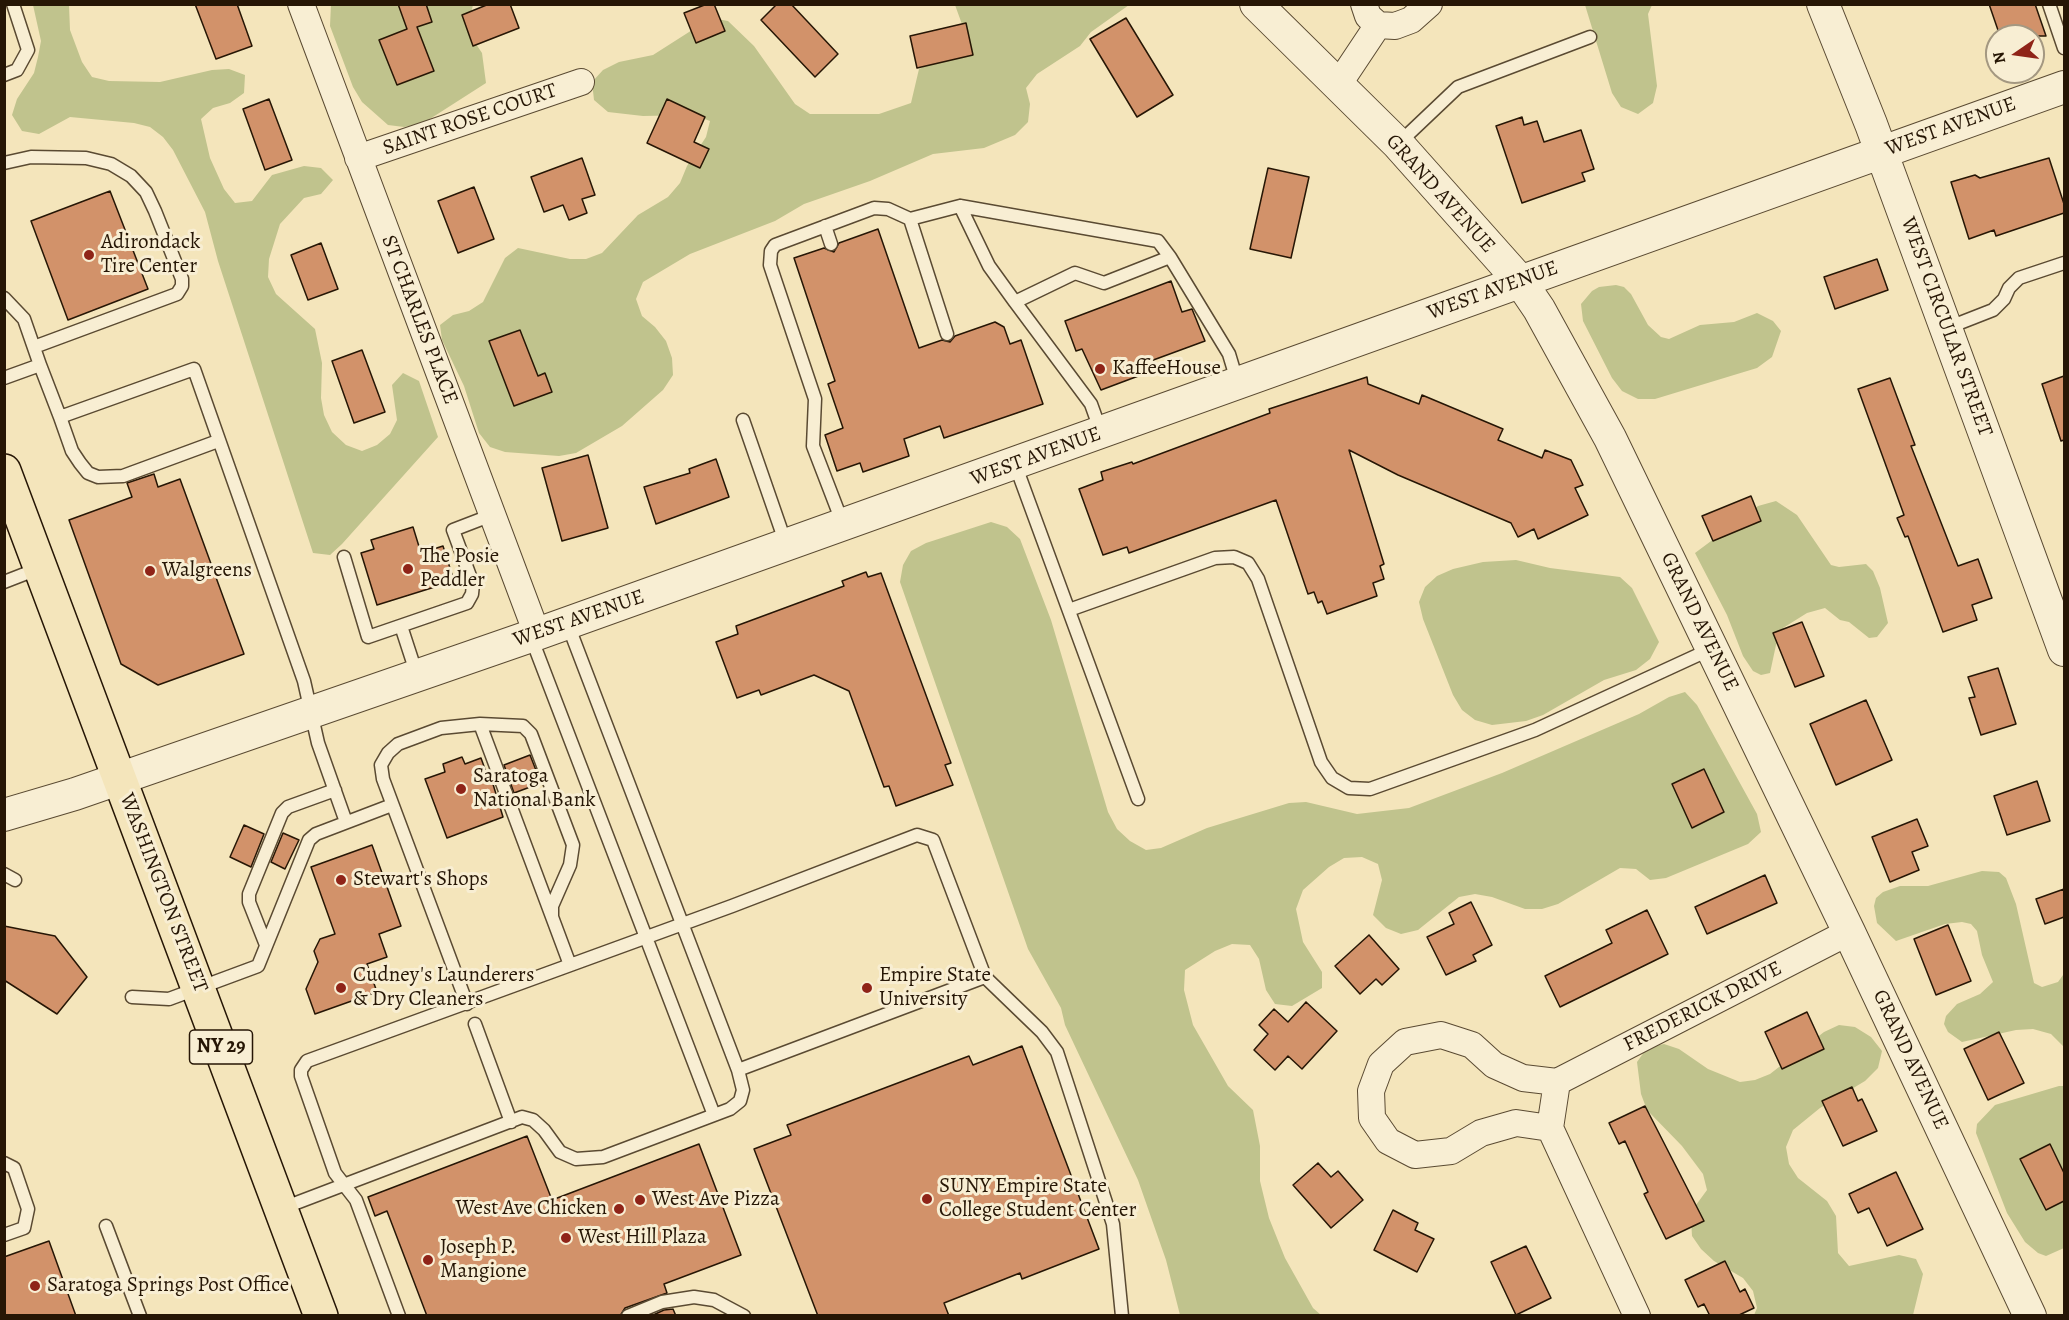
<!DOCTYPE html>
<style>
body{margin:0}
#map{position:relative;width:2069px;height:1320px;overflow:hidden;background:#f4e5bb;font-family:Alegreya,serif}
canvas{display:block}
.frame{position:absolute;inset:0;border:6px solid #261605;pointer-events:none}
.north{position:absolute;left:1985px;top:24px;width:60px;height:60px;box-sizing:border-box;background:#f8eed3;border:2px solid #a49881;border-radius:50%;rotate:257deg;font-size:16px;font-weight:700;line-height:24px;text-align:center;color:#261605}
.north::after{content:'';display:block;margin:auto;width:21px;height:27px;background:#8f2418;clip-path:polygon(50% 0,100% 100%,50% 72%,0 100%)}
</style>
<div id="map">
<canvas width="2069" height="1320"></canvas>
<div class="frame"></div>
<div class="north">N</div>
</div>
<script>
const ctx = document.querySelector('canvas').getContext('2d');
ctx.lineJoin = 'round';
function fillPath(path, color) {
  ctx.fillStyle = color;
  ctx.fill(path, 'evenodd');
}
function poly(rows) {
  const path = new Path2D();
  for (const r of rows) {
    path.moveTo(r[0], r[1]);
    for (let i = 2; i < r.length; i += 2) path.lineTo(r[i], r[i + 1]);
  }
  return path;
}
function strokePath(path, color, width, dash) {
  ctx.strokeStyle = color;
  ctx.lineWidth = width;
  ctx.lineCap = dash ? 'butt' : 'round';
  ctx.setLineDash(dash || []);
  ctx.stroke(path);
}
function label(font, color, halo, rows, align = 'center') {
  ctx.font = font + ' Alegreya,serif';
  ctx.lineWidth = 6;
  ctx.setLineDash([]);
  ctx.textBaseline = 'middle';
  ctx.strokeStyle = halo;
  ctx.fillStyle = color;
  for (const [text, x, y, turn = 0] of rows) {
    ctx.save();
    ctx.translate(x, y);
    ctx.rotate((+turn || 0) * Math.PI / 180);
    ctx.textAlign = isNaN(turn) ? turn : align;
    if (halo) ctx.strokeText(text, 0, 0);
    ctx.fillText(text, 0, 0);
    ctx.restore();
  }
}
const green = poly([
 [331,4,473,5,469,21,472,38,482,53,486,83,422,124,404,127,388,125,362,102,353,87,330,26],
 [33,5,69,5,70,30,82,62,92,77,109,81,160,82,212,70,229,69,245,75,244,93,230,103,213,108,201,119,210,158,224,189,235,203,252,201,272,175,304,166,321,168,333,180,321,194,304,198,280,224,269,259,268,277,276,294,315,329,322,363,321,398,324,415,332,432,346,445,362,451,377,445,390,434,397,420,392,385,403,373,419,381,438,437,342,544,330,555,313,553,218,261,205,212,173,150,163,137,150,127,134,123,70,117,39,134,22,131,12,115,17,99,34,73,38,57,41,41],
 [955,5,1129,5,1091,32,1080,46,1037,74,1026,88,1030,104,1028,122,1015,135,984,148,933,154,870,181,804,204,775,221,690,254,643,282,636,299,642,316,655,327,666,341,672,358,673,375,663,390,622,426,576,453,559,456,505,452,490,447,479,433,464,386,442,340,440,325,453,315,469,311,483,302,505,258,518,248,570,259,586,259,602,253,638,215,668,197,680,183,687,166,706,137,710,121,694,115,643,116,608,112,594,100,592,82,603,70,619,62,653,55,711,18,728,21,754,46,795,104,810,114,879,114,911,103,919,69,935,61,963,27],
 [1585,5,1652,5,1648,14,1657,86,1653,103,1638,114,1621,107,1612,93],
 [1616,285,1624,287,1631,294,1648,325,1661,337,1669,339,1700,325,1734,322,1757,313,1773,321,1781,331,1772,357,1757,368,1655,399,1638,399,1622,391,1612,378,1583,321,1581,304,1592,291,1599,287],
 [1776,501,1797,515,1831,565,1839,567,1866,564,1873,571,1880,588,1888,623,1877,637,1869,638,1849,622,1840,620,1825,608,1807,613,1783,628,1776,645,1770,673,1761,675,1753,671,1743,656,1727,615,1695,553,1758,506],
 [991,522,1007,527,1020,539,1051,620,1108,812,1117,829,1130,841,1146,850,1161,848,1207,828,1289,803,1306,802,1357,814,1409,808,1502,773,1639,714,1669,697,1685,692,1697,705,1757,814,1761,832,1748,844,1666,878,1650,880,1636,869,1620,868,1558,904,1542,909,1525,909,1492,897,1475,894,1459,897,1418,930,1401,934,1386,928,1373,915,1382,880,1378,864,1362,857,1344,858,1329,867,1303,890,1296,909,1303,942,1322,972,1322,988,1292,1006,1275,1004,1266,990,1259,959,1250,945,1232,944,1215,951,1185,970,1184,990,1193,1025,1228,1086,1253,1110,1260,1146,1260,1181,1269,1218,1285,1258,1313,1308,1321,1315,1180,1315,1166,1260,1138,1180,1065,1025,1061,1008,1028,949,900,582,903,565,911,551,926,543],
 [1516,560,1550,568,1620,577,1632,588,1659,642,1650,659,1636,670,1604,680,1543,715,1526,721,1492,725,1475,720,1462,710,1453,695,1423,619,1419,602,1425,587,1437,576,1453,569,1483,562],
 [1982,871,1999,872,2006,878,2016,904,2034,983,2042,987,2058,982,2063,975,2064,955,2064,1047,2051,1034,2033,1029,2016,1030,1962,1042,1948,1032,1944,1024,1946,1016,1957,1004,1980,994,1993,982,1982,955,1977,931,1971,924,1962,922,1945,924,1896,941,1877,923,1874,906,1876,898,1883,892,1900,886,1928,886],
 [1839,1025,1855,1027,1871,1037,1882,1051,1878,1068,1865,1081,1820,1108,1793,1130,1786,1147,1789,1164,1798,1178,1827,1201,1836,1216,1838,1253,1849,1266,1899,1255,1916,1259,1923,1274,1913,1315,1754,1315,1757,1308,1753,1291,1743,1278,1714,1261,1701,1249,1692,1236,1691,1219,1696,1205,1707,1190,1703,1174,1682,1146,1647,1110,1641,1094,1637,1062,1647,1048,1664,1044,1679,1049,1708,1069,1740,1082,1755,1080,1770,1074,1824,1032],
 [2059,1086,2064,1086,2064,1248,2046,1256,2038,1253,2025,1242,2007,1213,1976,1133,1977,1124,1995,1105]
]);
const building = poly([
 [195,4,237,4,252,46,216,59,195,4],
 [398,4,426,4,432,22,417,27,434,71,397,85,379,40,407,29,398,4],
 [489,4,510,4,519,28,473,46,462,15,489,4],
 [707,4,714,4,725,31,696,43,684,13,707,4],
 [777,4,791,4,838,54,815,77,761,20,777,4],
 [1989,4,2035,4,2046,36,2000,36,1989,4],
 [1126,18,1173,95,1137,117,1090,39,1126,18],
 [966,23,973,55,917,68,910,36,966,23],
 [269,99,292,160,265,170,243,109,269,99],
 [667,99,705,117,694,142,709,149,700,168,647,143,667,99],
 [1522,117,1524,125,1537,121,1544,142,1581,130,1594,169,1582,173,1585,181,1522,203,1496,126,1522,117],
 [582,158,595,195,582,199,587,213,569,220,563,205,544,212,531,177,582,158],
 [2049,158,2064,204,2064,213,1996,236,1994,230,1969,239,1951,182,1975,175,1980,178,2049,158],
 [1268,168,1309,177,1291,258,1250,249,1268,168],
 [474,187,494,239,458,253,438,201,474,187],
 [110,191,148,289,68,320,31,221,110,191],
 [878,229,919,348,942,340,950,342,955,336,995,322,1004,327,1010,344,1021,340,1043,404,944,438,940,426,904,439,909,456,863,472,860,463,837,471,825,435,843,428,828,384,835,381,794,258,824,248,834,252,839,243,878,229],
 [321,243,338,289,308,300,291,255,321,243],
 [1877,259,1888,290,1835,309,1824,277,1877,259],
 [1171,281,1182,312,1192,309,1205,341,1137,366,1141,375,1101,390,1082,349,1076,351,1065,321,1171,281],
 [520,330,538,376,545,373,552,392,514,406,489,341,520,330],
 [362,350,385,412,354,423,332,361,362,350],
 [2064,376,2064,440,2061,441,2042,384,2064,376],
 [1367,377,1368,384,1419,404,1422,395,1503,429,1498,440,1542,458,1545,450,1571,460,1583,485,1575,488,1588,515,1538,539,1534,529,1518,537,1511,523,1398,475,1349,450,1384,564,1380,566,1384,579,1373,583,1377,596,1327,614,1322,601,1318,603,1314,592,1308,594,1276,500,1129,553,1127,547,1103,555,1079,489,1103,480,1101,472,1132,462,1133,464,1270,413,1269,409,1367,377],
 [1890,378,1915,445,1911,446,1958,566,1978,559,1992,598,1972,605,1977,620,1943,632,1908,536,1905,537,1897,518,1904,515,1858,389,1890,378],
 [588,455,608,528,562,541,542,468,588,455],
 [716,459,729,497,656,524,644,487,690,473,689,469,716,459],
 [154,474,158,487,180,479,244,654,158,685,121,664,69,520,132,497,127,483,154,474],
 [1751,496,1761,521,1713,541,1702,516,1751,496],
 [413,527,421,553,443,546,454,581,377,605,361,553,374,549,371,540,413,527],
 [866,572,868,577,881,573,951,763,945,765,953,785,896,806,889,786,884,787,849,691,814,675,761,695,759,690,737,698,716,642,738,634,736,626,844,586,842,581,866,572],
 [1802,622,1824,676,1795,687,1773,633,1802,622],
 [1998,668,2016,724,1981,735,1969,698,1975,697,1968,677,1998,668],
 [1866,700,1892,760,1836,785,1810,724,1866,700],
 [530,755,541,783,514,793,504,765,530,755],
 [462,757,465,764,481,758,486,772,489,771,503,817,447,838,425,779,445,772,443,764,462,757],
 [1704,769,1724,812,1692,828,1672,784,1704,769],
 [2037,781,2050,821,2007,835,1994,796,2037,781],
 [1917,819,1928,846,1912,852,1919,870,1890,882,1872,837,1917,819],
 [244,825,264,834,251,867,230,857,244,825],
 [283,833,299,840,285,869,271,862,283,833],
 [372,845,401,926,379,934,387,957,367,964,377,992,315,1014,306,989,318,962,314,951,320,939,335,934,311,867,372,845],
 [1765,875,1777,903,1707,934,1695,907,1765,875],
 [2064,889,2064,917,2045,924,2036,899,2064,889],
 [1471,902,1492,945,1473,955,1476,961,1446,975,1427,937,1454,924,1449,913,1471,902],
 [1647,910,1668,954,1560,1007,1545,976,1612,943,1606,930,1647,910],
 [1948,925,1971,981,1936,995,1914,939,1948,925],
 [4,926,55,936,87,977,57,1014,4,980,4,926],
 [1369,935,1399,969,1382,985,1376,979,1360,994,1335,966,1369,935],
 [1306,1002,1337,1031,1302,1069,1288,1056,1275,1070,1254,1050,1268,1034,1259,1025,1274,1009,1288,1022,1306,1002],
 [1807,1012,1824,1049,1782,1069,1765,1032,1807,1012],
 [1999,1032,2024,1083,1988,1100,1964,1049,1999,1032],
 [1022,1046,1099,1249,1022,1279,1020,1273,944,1303,949,1316,818,1316,754,1149,791,1135,787,1125,969,1056,973,1065,1022,1046],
 [1852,1087,1858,1101,1862,1099,1877,1131,1843,1146,1822,1101,1852,1087],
 [1645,1106,1704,1221,1666,1239,1644,1194,1648,1192,1625,1141,1619,1144,1609,1123,1645,1106],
 [527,1136,552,1200,699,1144,741,1255,664,1284,667,1293,625,1308,620,1316,427,1316,387,1211,375,1216,368,1197,527,1136],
 [2050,1144,2064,1173,2064,1201,2046,1210,2020,1159,2050,1144],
 [1318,1163,1331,1177,1338,1171,1363,1200,1331,1228,1293,1185,1318,1163],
 [1896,1172,1923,1229,1887,1246,1869,1208,1858,1213,1849,1194,1896,1172],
 [1393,1210,1418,1223,1415,1230,1434,1239,1417,1272,1374,1250,1393,1210],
 [49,1241,76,1316,4,1316,4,1257,49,1241],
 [1526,1246,1551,1298,1516,1315,1491,1262,1526,1246],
 [1725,1261,1740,1292,1745,1289,1754,1308,1737,1316,1710,1316,1704,1304,1698,1307,1685,1280,1725,1261],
 [673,1309,676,1316,651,1316,664,1310,673,1309]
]);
const service = poly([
 [2049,4,2064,48],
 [4,75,17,70,28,50,13,4],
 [1399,143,1458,87,1590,37],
 [4,163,31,157,86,158,111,164,131,176,146,192,155,211,182,279,182,286,177,294,34,347],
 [960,206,989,266,1015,302],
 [910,219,947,334],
 [825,226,831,244],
 [4,298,24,319,40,365],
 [1947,328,1993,310,2004,299,2009,288,2019,278,2064,263],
 [4,378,40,365,60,417,194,369,304,681,318,743,346,822],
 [60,417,72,451,80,463,88,473,98,477,123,476,218,441],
 [743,420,786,544],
 [1101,432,1091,404,1015,302,1075,273,1104,283,1170,257,1229,354,1238,384],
 [1015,464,1138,799],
 [843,524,813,446,815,399,770,265,771,251,775,245,874,208,888,209,910,219,960,206,1158,241,1170,257],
 [344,557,368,637,467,603,472,594,473,584,453,530,492,515],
 [4,582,40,568],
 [1069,610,1215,558,1234,557,1248,563,1258,579,1321,762,1332,778,1349,788,1370,789,1535,730,1711,649],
 [401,626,417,675],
 [531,637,714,1115],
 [480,724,570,965],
 [4,874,15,880],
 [266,945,249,902,249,894,282,813,288,807,335,790],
 [985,977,1042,1032,1057,1052,1113,1224,1122,1316],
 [132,997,169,999,258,966,309,840,316,834,392,805],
 [467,1004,383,779,381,765,388,753,398,744,441,728,480,724,523,726,531,734,573,845,570,865,552,906,552,916],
 [475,1024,511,1122],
 [4,1163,14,1168,28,1209,24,1228,4,1235],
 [283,1208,522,1117,533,1120,544,1130,560,1152,576,1159,603,1157,730,1109,740,1101,743,1090,738,1070,568,625],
 [106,1226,140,1316],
 [399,1316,356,1200,335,1173,301,1076,301,1070,307,1061,732,906,917,835,933,840,985,977,738,1070],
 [628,1316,662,1302,694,1297,714,1300,744,1316]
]);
const minor = poly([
 [301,4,537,634],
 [1364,4,1368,16,1378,25,1395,26,1411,20,1429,4],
 [1338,85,1378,25],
 [358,158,581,82],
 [1550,1128,1516,1123,1481,1133,1451,1151,1415,1155,1388,1141,1372,1118,1371,1091,1381,1064,1405,1042,1441,1035,1472,1045,1494,1065,1523,1078,1557,1082],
 [1637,1316,1550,1128,1557,1082,1849,932]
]);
const tertiary = poly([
 [1256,4,1398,144,1520,281,1539,309,1610,438,1849,932,2030,1316],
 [1823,4,1871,124,2064,650],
 [4,815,75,794,537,634,2064,87]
]);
const trunk = poly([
 [4,471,321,1316]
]);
const markers = [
 [89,255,6,"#8f2418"],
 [1100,369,6,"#8f2418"],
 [408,569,6,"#8f2418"],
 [150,571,6,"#8f2418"],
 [461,789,6,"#8f2418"],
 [341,880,6,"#8f2418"],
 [341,988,6,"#8f2418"],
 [867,988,6,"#8f2418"],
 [927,1199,6,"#8f2418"],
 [640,1200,6,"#8f2418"],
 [619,1209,6,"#8f2418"],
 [566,1238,6,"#8f2418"],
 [428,1260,6,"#8f2418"],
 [35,1286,6,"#8f2418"]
];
const shields = [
 [221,1047,63]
];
const shieldNames = [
 ["NY 29",221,1047]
];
const streetNames = [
 ["SAINT ROSE COURT",470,120,-19],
 ["WEST AVENUE",1951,127,-20],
 ["GRAND AVENUE",1440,194,48],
 ["WEST AVENUE",1493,291,-20],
 ["ST CHARLES PLACE",419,320,69],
 ["WEST CIRCULAR STREET",1946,327,70],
 ["WEST AVENUE",1036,457,-20],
 ["WEST AVENUE",579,619,-19],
 ["GRAND AVENUE",1699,622,64],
 ["WASHINGTON STREET",163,893,69],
 ["FREDERICK DRIVE",1703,1007,-27],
 ["GRAND AVENUE",1910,1060,65]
];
const poiNames = [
 ["Adirondack",101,243],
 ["Tire Center",101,267],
 ["KaffeeHouse",1112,369],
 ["The Posie",420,557],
 ["Peddler",420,581],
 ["Walgreens",162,571],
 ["Saratoga",473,777],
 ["National Bank",473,801],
 ["Stewart's Shops",353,880],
 ["Cudney's Launderers",353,976],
 ["& Dry Cleaners",353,1000],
 ["Empire State",879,976],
 ["University",879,1000],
 ["SUNY Empire State",939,1187],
 ["College Student Center",939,1211],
 ["West Ave Pizza",652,1200],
 ["West Ave Chicken",607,1209,"right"],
 ["West Hill Plaza",578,1238],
 ["Joseph P.",440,1248],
 ["Mangione",440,1272],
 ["Saratoga Springs Post Office",47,1286]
];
fillPath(green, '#c0c38d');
fillPath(building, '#d2926a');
strokePath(building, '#261605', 1.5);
strokePath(service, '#5a4a32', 15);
strokePath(minor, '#5a4a32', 28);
strokePath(tertiary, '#5a4a32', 34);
strokePath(trunk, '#261605', 36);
strokePath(service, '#f8eed3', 12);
strokePath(minor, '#f8eed3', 26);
strokePath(tertiary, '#f8eed3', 32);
strokePath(trunk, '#f4e5bb', 33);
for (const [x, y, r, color] of markers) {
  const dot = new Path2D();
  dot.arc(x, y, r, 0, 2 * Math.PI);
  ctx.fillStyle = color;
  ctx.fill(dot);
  strokePath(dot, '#f8eed3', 2);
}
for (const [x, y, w] of shields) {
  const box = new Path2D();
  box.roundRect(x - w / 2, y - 17, w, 34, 4.5);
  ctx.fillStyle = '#f8eed3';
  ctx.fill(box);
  strokePath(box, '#261605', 1.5);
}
label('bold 20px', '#261605', null, shieldNames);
label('21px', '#261605', '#f8eed3', streetNames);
label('21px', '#261605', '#f8eed3', poiNames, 'left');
</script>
